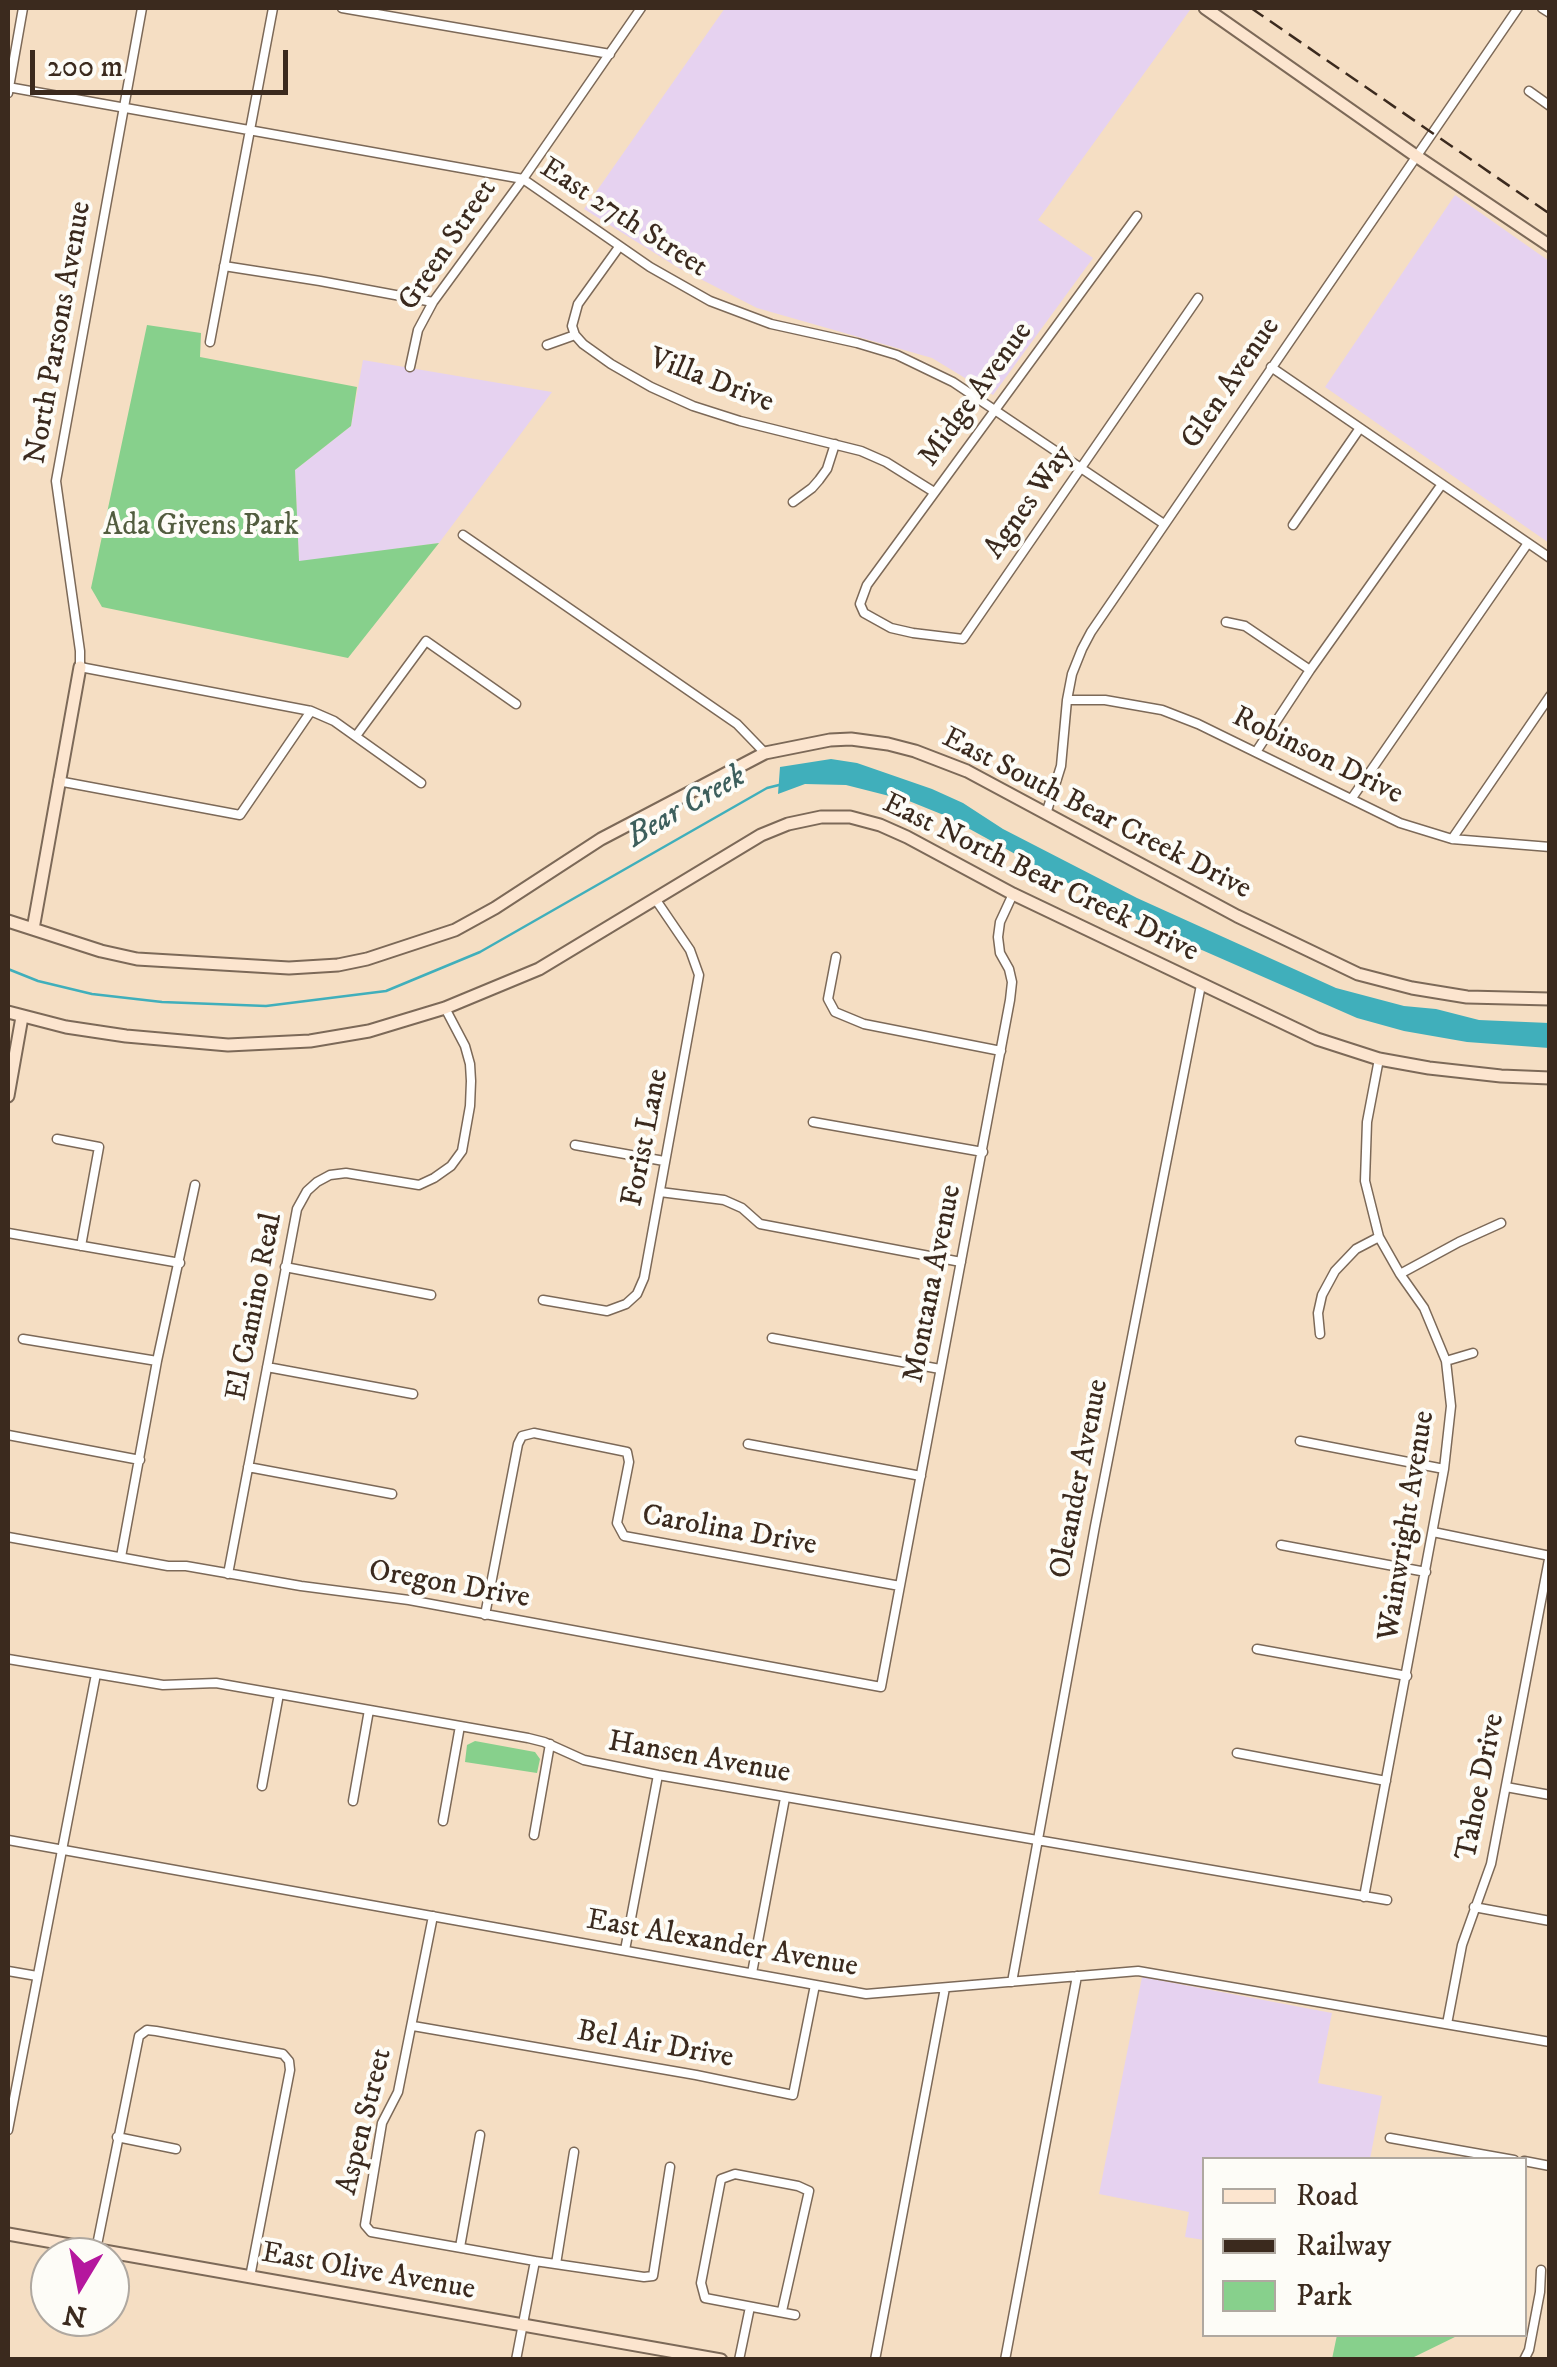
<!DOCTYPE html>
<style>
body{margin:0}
#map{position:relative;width:1557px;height:2367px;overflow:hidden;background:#f5dec3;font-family:"IM FELL DW Pica",serif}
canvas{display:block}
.frame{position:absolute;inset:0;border:10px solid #3b2a1e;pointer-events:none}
.legend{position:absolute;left:1202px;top:2157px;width:325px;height:180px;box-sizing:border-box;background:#fdfcf7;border:2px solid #afa8a0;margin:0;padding:12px 18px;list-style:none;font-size:30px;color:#3b2a1e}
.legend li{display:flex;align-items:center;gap:20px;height:50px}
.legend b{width:50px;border:2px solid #afa8a0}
.north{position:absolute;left:30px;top:2237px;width:100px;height:100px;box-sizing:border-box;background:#fdfcf7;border:2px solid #afa8a0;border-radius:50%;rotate:190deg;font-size:28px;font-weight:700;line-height:40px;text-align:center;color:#3b2a1e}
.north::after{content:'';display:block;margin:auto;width:35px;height:45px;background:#b5179e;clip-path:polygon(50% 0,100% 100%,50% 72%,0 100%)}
.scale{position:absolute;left:30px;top:50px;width:258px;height:45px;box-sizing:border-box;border:5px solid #3b2a1e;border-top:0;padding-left:12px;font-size:30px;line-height:35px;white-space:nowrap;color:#3b2a1e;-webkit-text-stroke:8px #fdfcf7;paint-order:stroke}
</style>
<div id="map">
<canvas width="1557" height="2367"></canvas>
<div class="frame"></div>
<ul class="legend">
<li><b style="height:12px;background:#fce5cf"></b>Road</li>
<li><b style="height:12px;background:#3b2a1e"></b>Railway</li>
<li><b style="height:28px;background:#87d08c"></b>Park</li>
</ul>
<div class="north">N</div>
<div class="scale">200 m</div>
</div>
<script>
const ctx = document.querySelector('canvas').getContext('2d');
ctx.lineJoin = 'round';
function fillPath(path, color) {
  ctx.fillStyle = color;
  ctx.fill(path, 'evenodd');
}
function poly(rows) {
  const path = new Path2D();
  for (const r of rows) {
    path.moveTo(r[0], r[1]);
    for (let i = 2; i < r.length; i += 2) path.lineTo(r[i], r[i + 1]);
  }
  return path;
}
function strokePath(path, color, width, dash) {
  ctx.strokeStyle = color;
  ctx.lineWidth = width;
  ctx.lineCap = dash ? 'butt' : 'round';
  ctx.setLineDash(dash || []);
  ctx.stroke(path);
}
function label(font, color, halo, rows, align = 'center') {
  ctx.font = font + ' "IM FELL DW Pica",serif';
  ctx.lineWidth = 8;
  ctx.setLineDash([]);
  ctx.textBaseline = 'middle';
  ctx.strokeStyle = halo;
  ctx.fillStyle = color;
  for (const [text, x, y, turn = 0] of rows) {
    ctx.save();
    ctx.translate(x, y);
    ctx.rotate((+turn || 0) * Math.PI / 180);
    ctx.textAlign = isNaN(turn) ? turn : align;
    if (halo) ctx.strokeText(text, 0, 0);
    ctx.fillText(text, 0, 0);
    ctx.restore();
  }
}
const built = poly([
 [725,8,1187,8,1190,10,1038,220,1093,258,993,395,932,358,757,308,677,267,584,209],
 [1455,195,1549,261,1549,543,1325,387],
 [363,360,552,392,439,543,299,562,295,470,351,426],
 [1142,1977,1332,2013,1318,2083,1382,2096,1370,2159,1204,2160,1204,2240,1185,2237,1189,2212,1099,2194]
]);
const green = poly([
 [147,325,201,333,200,357,357,387,351,426,295,470,299,561,439,543,348,658,102,607,91,588],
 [475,1741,535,1752,540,1759,537,1773,465,1762,467,1745],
 [1337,2335,1337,2334,1459,2335,1410,2359,1332,2359]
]);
const water = poly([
 [831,759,857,763,932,789,963,803,1003,829,1137,898,1336,988,1404,1006,1436,1009,1479,1020,1549,1023,1549,1048,1467,1042,1404,1031,1357,1018,1179,940,1108,905,946,816,909,801,846,785,805,784,778,794,780,767]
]);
const stream = poly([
 [8,969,38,981,92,994,162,1002,266,1006,386,991,480,952,767,788,779,785]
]);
const street = poly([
 [142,8,56,481,80,651,80,667,311,711,334,721,421,783],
 [342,8,610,54],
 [1542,8,1550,13],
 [8,87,523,179,650,267,710,301,771,324,857,343,897,355,953,382,1164,524],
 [1529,91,1550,106],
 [8,93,23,8],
 [1137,216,867,585,860,604,864,613,891,628,913,633,963,639,1198,298],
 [619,247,578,304,572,326,575,335,583,344,611,364,651,387,693,406,740,421,861,451,886,462,934,492],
 [224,266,320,281,433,302],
 [210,342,273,8],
 [547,345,575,335],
 [410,367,418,330,433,302,523,179,641,8],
 [1271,367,1550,558],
 [793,502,812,488,819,480,827,469,835,444],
 [1293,525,1360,428],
 [463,535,737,724,765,753],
 [1226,622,1245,626,1310,670],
 [1067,700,1105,700,1162,710,1198,724,1400,823,1452,839,1550,847],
 [356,736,426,641,516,704],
 [1256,752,1310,670,1442,484],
 [58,781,240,815,311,711],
 [1352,798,1528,543],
 [1046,814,1061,766,1067,700,1072,674,1082,649,1091,632,1518,8],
 [1452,839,1550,696],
 [836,957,828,999,835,1012,864,1024,1001,1051],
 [813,1122,983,1152],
 [57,1139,99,1147,81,1246],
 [575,1145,664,1161],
 [660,1192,724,1200,742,1208,760,1224,961,1262],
 [8,1233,180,1263],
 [285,1267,431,1295],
 [1400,1274,1459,1242,1501,1223],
 [543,1300,607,1311,626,1304,637,1294,644,1278,699,975,690,950,656,900],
 [1320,1334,1318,1313,1322,1295,1335,1271,1356,1249,1379,1237],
 [772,1338,940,1369],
 [23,1339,157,1361],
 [1446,1361,1473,1353],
 [267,1367,413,1394],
 [8,1435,140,1460],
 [1300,1441,1444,1469],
 [748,1444,921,1476],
 [248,1467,392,1494],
 [1433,1532,1550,1556],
 [8,1537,168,1566,186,1566,301,1586,409,1600,881,1687,1010,1000,1012,982,1009,969,1000,953,998,937,1000,922,1013,894],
 [1281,1545,1426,1572],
 [121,1557,157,1361,195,1185],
 [228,1574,297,1209,307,1191,317,1182,330,1175,346,1173,419,1185,434,1178,451,1166,462,1151,470,1106,471,1081,470,1064,465,1046,445,1008],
 [485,1615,518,1444,522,1436,534,1433,627,1452,629,1462,617,1523,624,1536,900,1586],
 [1257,1649,1407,1676],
 [8,1659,163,1685,216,1683,279,1694,528,1738,544,1742,584,1760,658,1775,1387,1900],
 [1237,1753,1386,1781],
 [262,1786,279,1694],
 [1506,1787,1550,1795],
 [353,1801,369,1710],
 [443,1821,460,1726],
 [534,1835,550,1744],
 [8,1840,866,1994,1138,1971,1550,2042],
 [1364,1897,1444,1469,1451,1406,1446,1361,1424,1308,1400,1274,1379,1237,1365,1181,1367,1122,1379,1059],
 [1474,1907,1550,1921],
 [433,1916,398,2092,382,2123,365,2225,371,2232,535,2261,644,2277,653,2276,670,2167],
 [625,1950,658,1775],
 [8,1971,37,1976],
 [752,1973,785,1798],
 [1012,1982,1095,1526,1201,985],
 [1447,2024,1462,1945,1491,1864,1550,1554],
 [413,2026,696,2075,793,2095,815,1985],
 [8,2130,96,1674],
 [117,2137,176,2149],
 [1390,2138,1514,2160],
 [1524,2161,1550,2166],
 [460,2247,480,2135],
 [96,2250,139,2036,147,2030,156,2031,283,2054,289,2061,290,2070,250,2277],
 [556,2264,574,2152],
 [782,2311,809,2191,798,2186,735,2174,721,2179,701,2283,705,2298,795,2315],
 [516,2360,535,2261],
 [739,2360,750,2307],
 [875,2360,945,1988],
 [1005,2360,1077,1976],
 [1524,2360,1529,2350,1540,2292,1541,2270]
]);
const secondary = poly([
 [1205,8,1416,156,1550,246],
 [8,921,101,951,137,959,289,968,338,965,367,959,455,930,495,908,601,839,765,753,830,740,851,739,888,744,915,751,967,771,1237,916,1358,974,1412,988,1467,997,1550,999],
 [33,929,80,667],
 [8,1012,66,1027,126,1036,228,1045,310,1041,369,1031,445,1008,539,969,761,835,788,824,821,817,850,817,880,825,907,837,1013,894,1317,1039,1379,1059,1429,1068,1501,1076,1550,1078],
 [8,1096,22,1017],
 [8,2234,721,2360]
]);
const rail = poly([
 [1251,8,1550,214]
]);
const streetNames = [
 ["East 27th Street",623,219,33],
 ["Green Street",449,246,-56],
 ["North Parsons Avenue",60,333,-80],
 ["Villa Drive",711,382,21],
 ["Glen Avenue",1232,384,-56],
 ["Midge Avenue",977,395,-54],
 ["Agnes Way",1030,503,-55],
 ["Robinson Drive",1317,757,26],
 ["East South Bear Creek Drive",1096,815,27],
 ["East North Bear Creek Drive",1040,879,26],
 ["Forist Lane",647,1138,-79],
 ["Montana Avenue",934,1284,-79],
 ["El Camino Real",256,1307,-79],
 ["Oleander Avenue",1081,1479,-79],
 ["Wainwright Avenue",1408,1526,-81],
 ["Carolina Drive",729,1532,10],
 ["Oregon Drive",449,1586,10],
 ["Hansen Avenue",699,1759,10],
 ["Tahoe Drive",1482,1787,-79],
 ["East Alexander Avenue",722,1945,10],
 ["Bel Air Drive",655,2046,10],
 ["Aspen Street",366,2122,-76],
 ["East Olive Avenue",368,2273,10]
];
const parkNames = [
 ["Ada Givens Park",201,528]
];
const waterNames = [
 ["Bear Creek",687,808,-30]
];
fillPath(built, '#e6d2f0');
fillPath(green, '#87d08c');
fillPath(water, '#40afbb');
strokePath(stream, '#40afbb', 2.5);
strokePath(street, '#7c6958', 11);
strokePath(secondary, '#7c6958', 15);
strokePath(street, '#fff', 8);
strokePath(secondary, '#fce5cf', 11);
strokePath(rail, '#3b2a1e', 2.5, [15, 8]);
label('30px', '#3b2a1e', '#fdfcf7', streetNames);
label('30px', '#525c3f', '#fdfcf7', parkNames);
label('italic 32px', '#3d5f5d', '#fdfcf7', waterNames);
</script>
